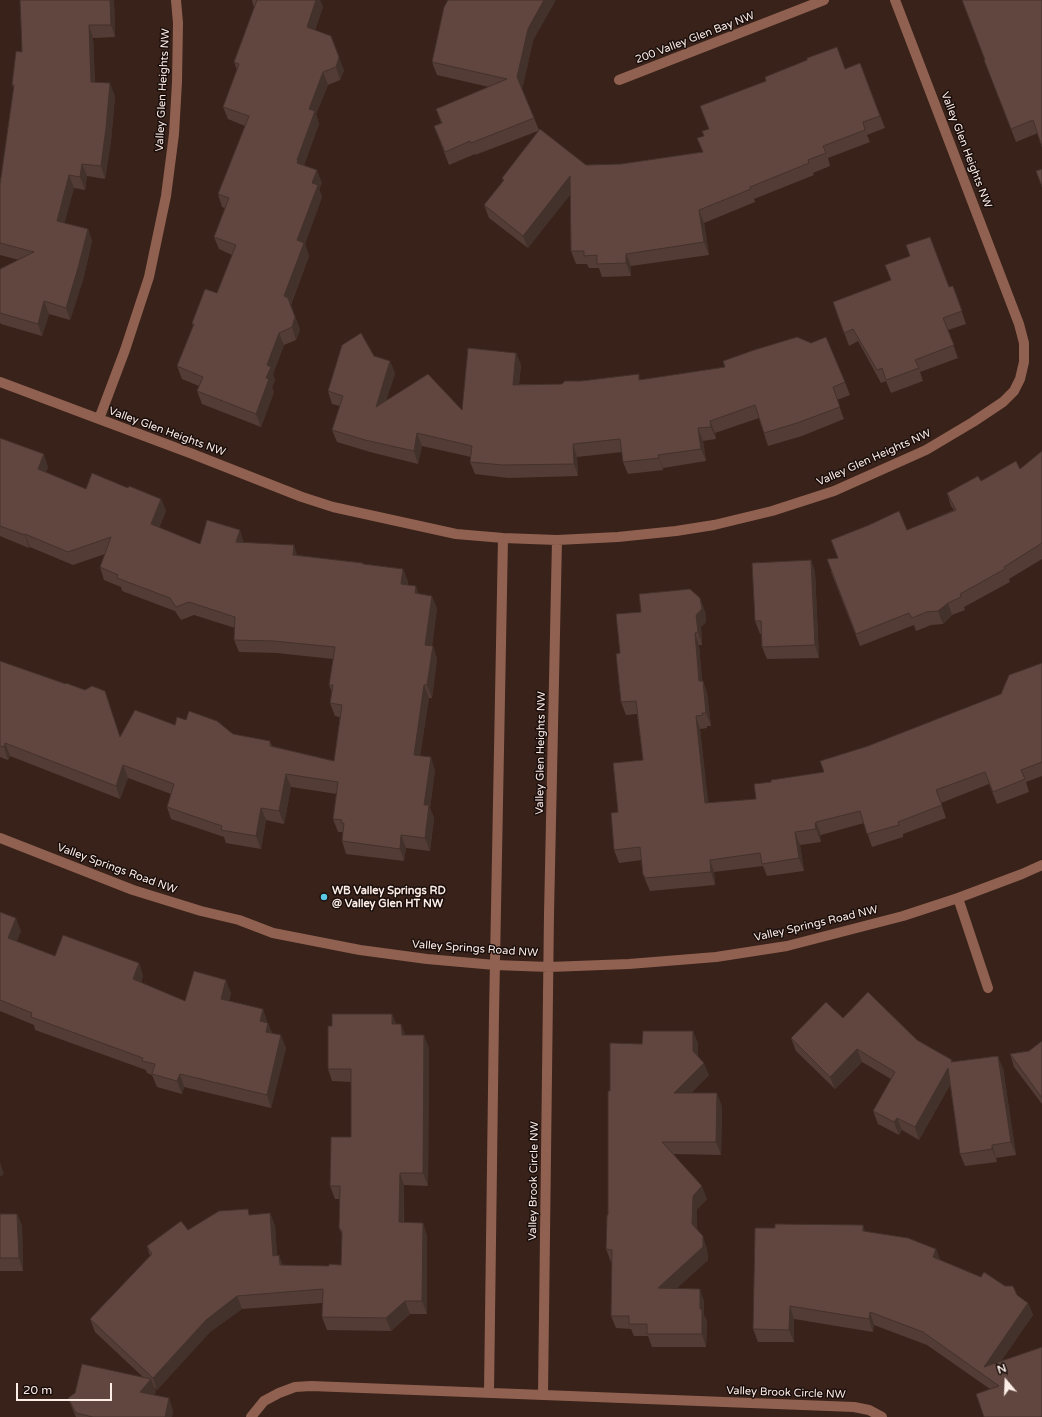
<!DOCTYPE html>
<style>
body{margin:0}
#map{position:relative;width:1042px;height:1417px;overflow:hidden;background:#39221a;font-family:"Varela Round",sans-serif}
canvas{display:block}
.north{position:absolute;left:986px;top:1361px;width:40px;height:40px;-webkit-text-stroke:3px #190e0b;paint-order:stroke;rotate:341deg;font-size:11px;font-weight:700;line-height:16px;text-align:center;color:#fdede7}
.north::after{content:'';display:block;margin:auto;width:14px;height:18px;background:#fdede7;clip-path:polygon(50% 0,100% 100%,50% 72%,0 100%)}
.scale{position:absolute;left:16px;top:1383px;width:96px;height:18px;box-sizing:border-box;border:2px solid #fdede7;border-top:0;padding-left:5px;font-size:12px;line-height:14px;white-space:nowrap;color:#fdede7;-webkit-text-stroke:3px #190e0b;paint-order:stroke}
</style>
<div id="map">
<canvas width="1042" height="1417"></canvas>
<div class="north">N</div>
<div class="scale">20 m</div>
</div>
<script>
const ctx = document.querySelector('canvas').getContext('2d');
ctx.lineJoin = 'round';
function poly(rows) {
  const path = new Path2D();
  for (const r of rows) {
    path.moveTo(r[0], r[1]);
    for (let i = 2; i < r.length; i += 2) path.lineTo(r[i], r[i + 1]);
  }
  return path;
}
function strokePath(path, color, width, dash) {
  ctx.strokeStyle = color;
  ctx.lineWidth = width;
  ctx.lineCap = dash ? 'butt' : 'round';
  ctx.setLineDash(dash || []);
  ctx.stroke(path);
}
function fillPath(path, color) {
  ctx.fillStyle = color;
  ctx.fill(path, 'evenodd');
}
function label(font, color, halo, rows, align = 'center') {
  ctx.font = font + ' "Varela Round",sans-serif';
  ctx.lineWidth = 3;
  ctx.setLineDash([]);
  ctx.textBaseline = 'middle';
  ctx.strokeStyle = halo;
  ctx.fillStyle = color;
  for (const [text, x, y, turn = 0] of rows) {
    ctx.save();
    ctx.translate(x, y);
    ctx.rotate((+turn || 0) * Math.PI / 180);
    ctx.textAlign = isNaN(turn) ? turn : align;
    if (halo) ctx.strokeText(text, 0, 0);
    ctx.fillText(text, 0, 0);
    ctx.restore();
  }
}
const street = poly([
 [176,0,178,23,177,82,174,134,166,196,149,277,125,350,99,419,190,453,302,497,333,507,456,534,503,538,557,540,618,537,676,531,714,525,772,511,834,491,926,450,973,422,1003,402,1014,391,1020,379,1024,362,1024,343,1019,324,895,0],
 [619,80,824,0],
 [0,382,99,419],
 [0,838,133,890,201,911,239,920,273,933,360,950,427,959,495,965,549,967,629,964,716,957,787,946,903,916,958,898,1022,874,1042,865],
 [958,898,988,988],
 [489,1392,494,1014,503,538],
 [543,1395,549,914,557,540],
 [251,1417,264,1401,279,1393,295,1387,311,1386,854,1407,869,1410,882,1417]
]);
const wall = poly([
 [20,0,114,0,115,37,93,38,95,82,115,96,111,141,105,179,87,176,85,190,74,188,64,223,88,229,92,241,83,280,70,320,49,314,42,336,1,324,0,322,0,269,19,260,0,255,0,184,14,89,12,85,22,52],
 [252,0,320,0,323,7,315,30,344,70,340,80,328,85,316,114,319,124,304,165,322,183,319,189,322,197,305,244,309,256,291,305,300,330,296,340,284,345,273,374,275,380,272,387,274,392,261,427,202,404,197,391,199,386,182,379,177,366,193,326,192,323,217,293,232,255,219,249,214,237,225,208,222,207,218,194,245,126,228,119,223,107,237,70,234,62,254,8],
 [1042,0,1038,133,1016,142,984,60],
 [533,41,522,89,539,130,586,165,621,164,702,152,704,136,709,129,845,69,860,63,885,128,867,135,870,142,828,158,830,166,813,173,814,175,754,199,755,202,704,223,709,255,631,266,631,276,602,277,599,268,589,268,587,264,576,264,571,251,570,194,528,248,489,218,484,205,503,181,502,178,538,131,475,155,475,154,449,165,434,126,441,123,436,109,489,87,437,75,432,62],
 [953,286,966,324,948,330,958,358,920,372,923,381,891,393,886,381,881,383,858,341,849,346,833,302,949,287],
 [516,353,521,365,519,384,562,384,581,381,641,379,845,382,850,395,837,400,844,419,802,436,768,446,759,418,715,433,716,439,703,441,706,461,663,468,663,470,628,474,623,462,622,452,577,457,578,476,508,478,475,474,470,462,471,457,422,446,418,464,370,452,337,442,332,430,340,406,332,404,328,391,374,356,390,361,395,374,386,400,462,410],
 [0,438,48,467,46,472,86,489,128,488,161,499,166,511,159,528,200,544,244,543,297,555,403,569,408,582,408,585,437,608,432,646,433,646,437,659,432,698,429,698,420,756,435,770,430,808,434,818,430,851,406,848,404,861,346,854,342,841,343,832,338,832,333,819,337,794,291,787,284,824,266,820,261,849,226,843,224,837,171,819,167,807,171,794,128,778,120,799,10,756,8,760,0,757,0,661,121,737,175,725,233,734,270,741,272,746,334,761,340,717,335,716,330,703,332,692,329,685,333,659,277,653,239,652,234,640,235,628,194,615,181,620,175,611,122,591,121,587,104,580,100,567,105,554,73,565,30,547,29,548,0,536],
 [1042,451,1042,559,1009,579,1010,582,964,607,965,610,952,615,943,624,931,625,916,631,914,625,860,646,831,572,838,558,831,540,907,530,954,510,951,506,947,493,981,481,1020,469],
 [811,560,815,572,819,658,767,659,762,647,762,634,760,634,755,621],
 [705,611,706,622,701,627,702,645,699,645,702,681,703,681,707,693,711,726,707,726,707,728,700,729,708,803,756,799,771,782,824,772,868,746,1001,694,1042,663,1042,776,1026,782,1029,792,997,804,989,784,941,803,946,818,903,834,903,837,872,847,864,823,821,835,820,837,821,842,800,845,804,871,767,876,763,866,714,872,715,885,650,891,643,875,642,860,619,863,614,850,618,812,643,760,637,714,626,715,621,702,620,653],
 [0,912,21,931,16,941,55,956,139,963,143,976,141,983,185,1001,231,993,229,1001,263,1009,267,1022,267,1023,268,1023,272,1033,286,1048,271,1108,184,1087,182,1094,157,1087,152,1075,147,1073,146,1070,35,1030,34,1025,0,1011],
 [392,1014,396,1024,401,1024,405,1035,429,1048,428,1186,404,1185,404,1222,423,1223,427,1236,427,1314,410,1314,391,1331,327,1330,322,1317,322,1303,242,1309,210,1332,157,1390,154,1387,156,1392,153,1395,169,1398,173,1411,172,1417,76,1417,73,1410,68,1398,144,1378,95,1332,90,1319,150,1256,147,1246,188,1230,250,1215,270,1213,275,1226,277,1256,283,1265,329,1266,341,1265,342,1235,339,1228,340,1199,335,1199,330,1186,351,1137,351,1082,332,1081,328,1069,332,1026],
 [843,1018,917,1040,953,1062,1003,1068,1016,1155,996,1158,997,1162,965,1166,960,1154,950,1085,919,1140,902,1130,899,1135,878,1124,873,1111,891,1079,862,1062,835,1089,796,1051,791,1038],
 [693,1031,698,1044,698,1056,709,1075,691,1093,722,1106,721,1155,674,1154,707,1199,697,1209,697,1229,707,1249,708,1260,677,1288,704,1301,704,1315,707,1321,706,1347,652,1347,648,1336,634,1336,631,1329,616,1328,611,1316,612,1262,611,1262,606,1249,608,1215,610,1091,642,1044],
 [1042,1041,1042,1104,1014,1067,1010,1054,1029,1051],
 [0,1213,1,1214,17,1214,22,1226,23,1271,0,1271],
 [865,1231,936,1249,940,1260,1017,1295,1028,1303,1033,1315,1001,1361,1042,1417,990,1389,927,1345,874,1325,873,1332,794,1319,794,1342,758,1342,753,1329]
]);
const shadedWall = poly([
 [110,0,114,0,115,37,111,25],
 [316,0,320,0,323,7,311,40,307,27],
 [544,0,556,0,533,41,522,90,517,77,528,29],
 [89,25,93,38,95,94,91,82],
 [339,57,344,70,340,80,336,67],
 [323,72,328,85,316,114,319,124,302,171,297,163,297,160,309,109],
 [110,83,115,96,111,141,105,179,101,166],
 [82,164,87,176,85,190,80,177],
 [317,170,322,183,319,189,322,197,305,244,309,256,289,309,284,296,297,240,312,183],
 [69,175,74,188,62,233,57,221],
 [570,176,575,189,528,248,523,236],
 [699,210,704,223,709,255,704,242],
 [88,229,92,241,83,280,70,320,66,308],
 [626,254,631,266,631,276,626,263],
 [44,301,49,314,42,336,38,324],
 [295,317,300,330,296,340,292,327],
 [279,333,284,345,273,374,275,380,272,387,274,392,261,427,256,414,266,378,267,365],
 [516,353,521,365,518,397,513,385],
 [390,361,395,374,380,419,376,407],
 [710,421,715,433,716,439,711,427],
 [698,428,703,441,706,461,701,449],
 [417,433,422,446,418,464,414,451],
 [573,444,577,457,578,476,574,464],
 [44,454,48,467,43,482,38,469],
 [658,455,663,468,663,470],
 [161,499,166,511,155,537,151,524],
 [240,530,244,543,236,542],
 [25,534,30,547,29,548,25,535],
 [294,545,298,558,293,555],
 [811,560,815,572,819,658,815,645],
 [403,569,408,582,406,596,401,584],
 [416,586,420,598,415,593],
 [432,596,437,608,430,658,425,645],
 [700,598,705,611,706,622,701,627,702,645,698,632,696,615],
 [948,603,952,615,943,624,938,611],
 [695,633,699,645,703,694,699,681],
 [433,646,437,659,432,698,427,685],
 [703,681,707,693,711,726,706,713],
 [424,685,429,698,418,767,414,755],
 [696,716,700,729,710,816,705,803],
 [5,743,10,756,8,760,4,747],
 [431,757,435,770,430,808,434,818,430,851,425,838,424,805],
 [123,765,128,778,120,799,116,786],
 [286,774,291,787,284,824,279,811],
 [261,808,266,820,261,849,256,836],
 [816,822,821,835,820,837,821,842,816,829,815,824],
 [795,832,800,845,804,871,799,858],
 [401,835,406,848,404,861,400,849],
 [710,860,714,872,715,885,711,872],
 [16,918,21,931,13,951,8,938],
 [139,963,143,976,137,992,133,979],
 [226,980,231,993,225,1012,221,999],
 [263,1009,267,1022,264,1034,260,1021],
 [392,1014,397,1027,392,1024],
 [268,1023,273,1036,266,1032],
 [401,1024,406,1037,402,1035],
 [693,1031,698,1044,698,1064,693,1051],
 [281,1035,286,1048,271,1108,267,1095],
 [424,1035,429,1048,428,1186,423,1173],
 [857,1049,862,1062,835,1089,830,1077],
 [998,1056,1003,1068,1016,1155,1011,1142],
 [704,1063,709,1075,679,1106,674,1093],
 [948,1068,952,1081,919,1140,915,1127],
 [180,1074,184,1087,182,1094,177,1081],
 [717,1093,722,1106,721,1155,716,1142],
 [897,1118,902,1130,899,1135,894,1122],
 [992,1145,996,1158,997,1162,992,1149],
 [0,1162,4,1174,0,1177],
 [400,1173,404,1185,403,1235,399,1222],
 [702,1186,707,1199,697,1209,697,1236,692,1224,693,1196],
 [270,1213,275,1226,278,1268,273,1256],
 [17,1214,22,1226,23,1271,19,1258],
 [423,1223,427,1236,427,1314,422,1301],
 [863,1225,868,1238,863,1231],
 [703,1236,707,1249,708,1260,663,1301,658,1288],
 [936,1249,941,1262,933,1257],
 [279,1255,284,1268,280,1265],
 [700,1289,704,1301,704,1315,707,1321,706,1347,702,1334,700,1309],
 [237,1296,242,1309,210,1332,157,1390,153,1378,206,1320],
 [405,1301,410,1314,391,1331,386,1318],
 [1028,1303,1033,1315,989,1379,984,1367],
 [790,1306,794,1319,794,1342,789,1330],
 [870,1312,874,1325,873,1332,869,1319],
 [151,1379,156,1392,144,1404,140,1392],
 [169,1398,173,1411,172,1417,165,1417]
]);
const building = poly([
 [20,0,110,0,111,25,89,25,91,82,110,83,106,128,101,166,82,164,80,177,69,175,57,221,88,229,78,268,66,308,44,301,38,324,0,313,0,269,34,252,0,243,0,184,14,85,12,85,16,51,22,52,20,0],
 [257,0,316,0,307,27,331,36,339,57,336,67,323,72,309,109,315,111,297,160,298,160,297,163,317,170,312,183,318,185,297,240,304,243,284,296,288,298,295,317,292,327,279,333,267,365,271,367,266,378,269,379,256,414,197,391,203,377,177,366,194,324,192,323,205,289,217,293,236,245,214,237,229,198,218,194,249,116,223,107,239,64,234,62,257,0],
 [448,0,544,0,528,29,517,77,534,118,471,143,470,141,445,152,434,126,442,123,436,109,507,79,432,62,444,7,448,0],
 [962,0,1042,0,1042,147,1033,120,1011,129,984,60,985,60,962,0],
 [837,47,845,69,860,63,880,116,863,122,865,130,823,146,826,153,808,160,809,163,750,187,751,189,699,210,704,242,626,254,626,263,597,264,597,255,584,256,584,251,571,251,570,176,523,236,484,205,504,180,502,178,540,129,586,165,621,164,703,152,697,138,704,136,702,131,709,129,700,106,766,81,765,77,807,60,807,58,837,47],
 [1042,169,1042,187,1036,171,1042,169],
 [930,237,949,287,953,286,962,311,943,318,954,345,915,360,919,368,886,380,882,368,877,370,853,329,844,333,833,302,891,280,885,265,910,256,906,245,930,237],
 [361,333,374,356,390,361,376,407,428,374,462,410,468,348,516,353,513,385,562,384,565,381,581,381,639,374,639,380,725,367,723,361,754,350,797,337,811,343,826,337,845,382,833,387,840,407,797,423,764,433,755,405,710,421,711,427,698,428,701,449,658,455,659,458,623,462,620,439,573,444,574,464,503,465,470,462,472,446,417,433,414,451,365,440,332,430,343,396,328,391,342,345,361,333],
 [0,438,44,454,38,469,86,489,92,473,128,488,129,486,161,499,151,524,200,544,207,520,240,530,236,542,294,545,293,555,363,563,363,564,403,569,401,584,416,586,415,593,432,596,425,645,433,646,427,685,424,685,414,755,431,757,424,805,429,805,425,838,401,835,400,849,342,841,344,823,341,823,342,820,333,819,338,782,286,774,279,811,261,808,256,836,221,830,222,826,167,807,174,784,123,765,116,786,5,743,4,747,0,746,0,661,66,684,66,683,85,690,92,686,105,691,120,737,135,710,175,725,177,717,186,720,189,711,217,721,233,734,270,741,270,746,334,761,342,705,330,703,333,685,329,685,335,647,273,641,234,640,235,617,189,602,176,607,170,598,117,578,118,575,100,567,111,537,68,552,25,534,25,535,0,526,0,438],
 [1042,451,1042,543,1004,567,1005,569,960,594,961,597,948,603,938,611,926,612,912,618,909,613,856,634,827,559,838,558,831,540,869,525,899,511,907,530,956,510,947,493,978,476,981,481,1016,461,1020,469,1042,451],
 [811,560,815,645,762,647,761,621,755,621,752,563,811,560],
 [690,589,700,598,702,609,696,615,698,632,695,633,699,681,703,681,706,713,702,713,703,715,696,716,705,803,756,799,754,784,771,782,771,780,824,772,820,761,868,746,1001,694,1009,675,1042,663,1042,762,1021,770,1025,779,993,792,985,772,936,790,942,805,898,822,899,825,867,834,860,811,816,822,815,824,816,829,795,832,799,858,762,864,760,853,710,860,711,872,645,878,644,875,643,875,640,847,614,850,611,813,618,812,613,763,643,760,636,701,621,702,616,654,620,653,616,614,641,612,639,594,690,589],
 [0,912,16,918,8,938,55,956,63,935,139,963,133,979,185,1001,194,971,226,980,221,999,263,1009,260,1021,268,1023,266,1032,281,1035,267,1095,180,1074,177,1081,152,1074,155,1064,142,1061,143,1058,31,1017,32,1013,0,1000,0,912],
 [868,992,917,1040,952,1060,951,1062,998,1056,1011,1142,992,1145,992,1149,960,1154,948,1068,915,1127,897,1118,894,1122,873,1111,895,1072,857,1049,830,1077,791,1038,826,1002,843,1018,868,992],
 [332,1014,392,1014,392,1024,401,1024,402,1035,424,1035,423,1173,400,1173,399,1222,423,1223,422,1301,405,1301,386,1318,322,1317,323,1289,237,1296,206,1320,153,1378,90,1319,152,1254,147,1246,181,1221,188,1230,219,1211,248,1209,249,1215,270,1213,273,1256,279,1255,280,1265,329,1266,329,1264,341,1265,342,1231,339,1228,340,1186,330,1186,331,1137,351,1137,351,1069,328,1069,328,1026,332,1026,332,1014],
 [643,1031,693,1031,693,1051,704,1063,674,1093,717,1093,716,1142,662,1142,702,1186,693,1196,692,1224,703,1236,703,1247,658,1288,700,1289,700,1309,702,1309,702,1334,647,1334,647,1324,629,1324,629,1316,611,1316,612,1250,606,1249,607,1215,608,1215,608,1091,610,1091,610,1043,642,1044,643,1031],
 [1042,1041,1042,1098,1010,1054,1029,1051,1042,1041],
 [0,1214,17,1214,19,1258,0,1258,0,1214],
 [775,1224,863,1225,863,1231,908,1238,936,1249,933,1257,981,1277,984,1272,1005,1286,1013,1286,1017,1295,1028,1303,984,1367,1042,1347,1042,1417,984,1417,976,1394,999,1386,923,1332,870,1312,869,1319,790,1306,789,1330,753,1329,755,1228,775,1228,775,1224],
 [82,1364,151,1379,140,1392,169,1398,165,1417,93,1417,76,1413,68,1398,75,1393,82,1364]
]);
const markers = [
 [324,897,4,"#5bc8e7"]
];
const streetNames = [
 ["200 Valley Glen Bay NW",695,38,-21],
 ["Valley Glen Heights NW",163,90,-87],
 ["Valley Glen Heights NW",966,150,69],
 ["Valley Glen Heights NW",167,432,20],
 ["Valley Glen Heights NW",874,458,-24],
 ["Valley Glen Heights NW",541,753,-89],
 ["Valley Springs Road NW",117,869,20],
 ["Valley Springs Road NW",816,924,-13],
 ["Valley Springs Road NW",475,949,4],
 ["Valley Brook Circle NW",534,1181,-89],
 ["Valley Brook Circle NW",786,1393,2]
];
const poiNames = [
 ["WB Valley Springs RD",332,891],
 ["@ Valley Glen HT NW",332,904]
];
strokePath(street, '#906150', 10);
fillPath(wall, '#533c35');
fillPath(shadedWall, '#43312b');
fillPath(building, '#60463e');
strokePath(building, '#43312b', 1);
for (const [x, y, r, color] of markers) {
  const dot = new Path2D();
  dot.arc(x, y, r, 0, 2 * Math.PI);
  ctx.fillStyle = color;
  ctx.fill(dot);
  strokePath(dot, '#190e0b', 1.5);
}
label('11px', '#fdede7', '#190e0b', streetNames);
label('bold 11px', '#fdede7', '#190e0b', poiNames, 'left');
</script>
